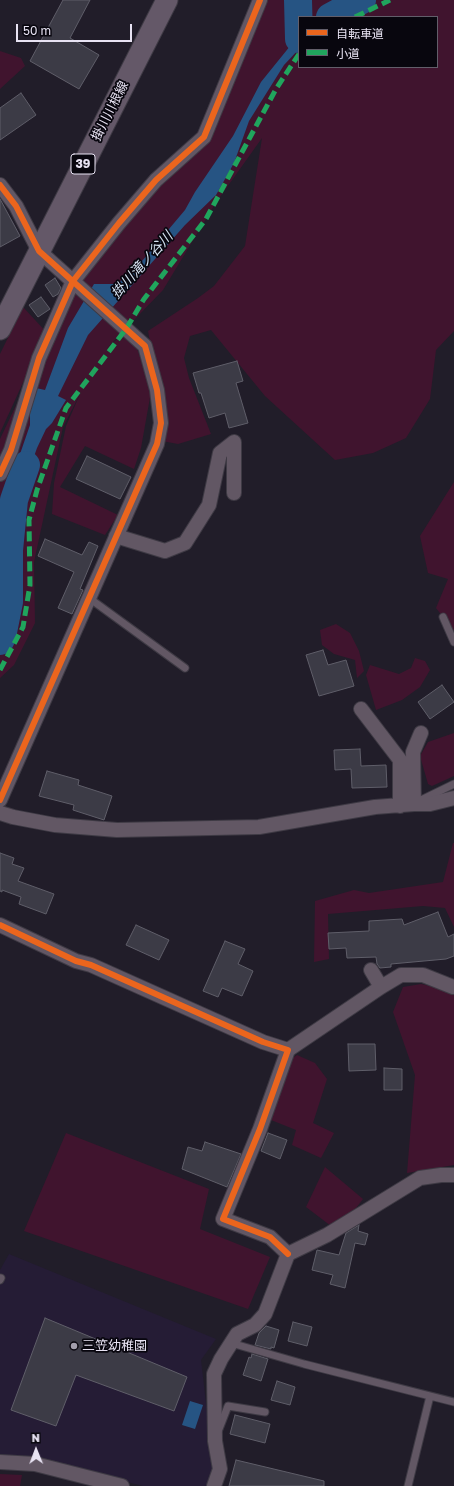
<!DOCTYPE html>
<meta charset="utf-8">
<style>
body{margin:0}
#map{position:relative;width:454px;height:1486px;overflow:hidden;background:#211d29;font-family:"Golos Text","Noto Sans JP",sans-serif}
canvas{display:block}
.legend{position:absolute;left:298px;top:16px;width:140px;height:52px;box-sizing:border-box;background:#08060e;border:1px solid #625e6a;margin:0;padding:5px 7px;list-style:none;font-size:12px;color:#e8e3f3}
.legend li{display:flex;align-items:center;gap:8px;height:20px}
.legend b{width:20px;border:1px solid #625e6a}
.north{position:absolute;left:16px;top:1430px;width:40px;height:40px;-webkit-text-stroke:3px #08060e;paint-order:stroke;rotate:359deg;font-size:11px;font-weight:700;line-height:16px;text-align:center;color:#e8e3f3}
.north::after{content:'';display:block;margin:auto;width:14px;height:18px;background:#e8e3f3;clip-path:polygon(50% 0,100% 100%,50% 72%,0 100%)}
.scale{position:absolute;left:16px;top:24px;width:116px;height:18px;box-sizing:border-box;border:2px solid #e8e3f3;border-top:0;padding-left:5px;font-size:12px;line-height:14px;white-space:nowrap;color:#e8e3f3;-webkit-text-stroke:3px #08060e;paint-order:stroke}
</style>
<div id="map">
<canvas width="454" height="1486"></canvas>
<ul class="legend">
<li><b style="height:5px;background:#eb651d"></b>自転車道</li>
<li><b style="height:5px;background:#20a55d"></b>小道</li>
</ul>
<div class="north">N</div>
<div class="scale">50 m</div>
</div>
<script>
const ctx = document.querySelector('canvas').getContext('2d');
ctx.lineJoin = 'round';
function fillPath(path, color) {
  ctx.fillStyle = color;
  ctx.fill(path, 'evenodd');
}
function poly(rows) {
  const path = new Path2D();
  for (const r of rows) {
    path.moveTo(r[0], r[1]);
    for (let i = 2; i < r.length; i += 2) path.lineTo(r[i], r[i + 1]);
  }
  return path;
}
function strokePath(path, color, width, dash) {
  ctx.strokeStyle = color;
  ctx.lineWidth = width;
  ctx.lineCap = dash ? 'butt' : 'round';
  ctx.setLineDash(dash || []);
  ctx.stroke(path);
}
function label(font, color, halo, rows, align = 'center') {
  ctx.font = font + ' "Golos Text","Noto Sans JP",sans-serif';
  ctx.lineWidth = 3.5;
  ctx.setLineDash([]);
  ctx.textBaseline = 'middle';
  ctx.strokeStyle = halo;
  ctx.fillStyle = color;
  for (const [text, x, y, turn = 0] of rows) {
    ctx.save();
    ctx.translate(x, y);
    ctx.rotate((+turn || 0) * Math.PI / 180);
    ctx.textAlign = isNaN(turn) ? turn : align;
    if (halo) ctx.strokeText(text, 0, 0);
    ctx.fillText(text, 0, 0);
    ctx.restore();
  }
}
const built = poly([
 [9,1254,216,1339,201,1360,214,1472,211,1486,143,1486,60,1465,0,1462,0,1270]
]);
const green = poly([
 [260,0,352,0,353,4,362,0,454,0,454,331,436,350,430,399,406,438,373,453,335,460,265,396,211,330,190,336,184,358,189,378,211,434,178,444,162,441,160,394,148,331,198,298,214,286,245,246,262,138,215,204,163,290,107,348,122,335,137,348,151,392,141,448,134,469,85,446,60,487,118,515,105,535,52,514,54,483,66,426,81,392,63,427,34,562,35,623,14,665,0,678,0,439,46,342,26,376,0,433,0,354,23,307,49,335,73,281,119,223,201,128],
 [299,17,437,17,437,67,299,67],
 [0,51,21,58,25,66,0,89],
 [454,482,454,631,436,608,448,579,428,573,420,536],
 [336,624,350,633,359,651,364,671,357,678,355,660,334,654,322,645,320,630],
 [415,658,425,661,430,670,420,687,402,700,376,710,366,675,370,665,399,674,411,668],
 [454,733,454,776,432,786,428,784,420,756,428,742],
 [453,843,454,843,454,927,445,908,423,906,328,914,329,959,314,962,315,901,354,890,369,893,443,882],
 [421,984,454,991,454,1165,407,1173,415,1075,393,1012,403,987],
 [297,1055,315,1063,327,1079,313,1123,334,1133,321,1158,292,1145,296,1130,271,1120,293,1058],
 [66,1133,209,1189,200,1229,270,1257,248,1309,24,1231],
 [325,1167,363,1199,356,1208,331,1226,306,1207],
 [0,1474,22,1475,20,1486,0,1486]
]);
const water = poly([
 [299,35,299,49,284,65,249,121,234,163,216,195,185,225,88,335,58,396,66,400,52,423,46,429,37,448,19,499,8,502,10,483,30,425,30,407,36,388,45,390,68,328,94,284,117,284,137,267,185,210,195,192,233,136,261,82],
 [10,543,7,630,0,643,0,616,2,610,6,553],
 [190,1401,203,1405,195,1429,182,1425]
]);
const river = poly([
 [298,0,299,39],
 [330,17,362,0],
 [0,641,2,637,9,602,9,550,14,500,26,465]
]);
const building = poly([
 [63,0,90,0,70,38,99,55,79,89,30,61,63,0],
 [21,93,36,115,0,140,0,108,21,93],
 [0,199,20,236,0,247,0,199],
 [55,278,61,288,58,294,53,297,45,285,55,278],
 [41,297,50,309,38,317,29,305,41,297],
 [237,361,243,381,236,383,248,423,229,428,225,413,209,418,201,393,199,393,193,373,237,361],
 [87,456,131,477,120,499,76,479,87,456],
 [45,539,82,555,89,542,98,546,80,589,83,590,72,614,58,608,74,572,38,556,45,539],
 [323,650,328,665,346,660,354,686,319,696,306,655,323,650],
 [442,685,454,702,430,719,418,702,442,685],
 [360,749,361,766,386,765,387,787,352,788,351,769,335,770,334,750,360,749],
 [47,771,79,780,78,785,112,796,104,820,73,810,74,805,39,796,47,771],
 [0,853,14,858,12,864,24,868,18,881,54,894,46,914,19,904,21,897,2,890,2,892,0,891,0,853],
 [438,912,448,937,454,934,454,956,446,959,391,964,391,967,380,968,377,964,376,957,347,958,346,948,329,949,328,933,369,931,369,921,402,919,404,925,438,912],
 [136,925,169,940,159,960,126,945,136,925],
 [225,941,245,949,238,964,253,971,242,996,222,988,218,997,203,991,225,941],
 [348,1044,375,1044,376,1070,349,1071,348,1044],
 [384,1068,402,1069,402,1090,384,1090,384,1068],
 [268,1133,287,1140,280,1159,261,1151,268,1133],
 [205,1142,241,1154,227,1187,182,1169,188,1147,202,1151,205,1142],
 [359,1225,358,1231,368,1234,365,1245,355,1243,345,1288,330,1284,333,1275,312,1270,317,1250,339,1255,346,1233,359,1225],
 [45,1318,187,1377,174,1411,76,1375,56,1426,11,1410,45,1318],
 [293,1322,312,1327,307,1346,288,1341,293,1322],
 [266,1326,279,1330,274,1348,271,1347,271,1349,255,1345,259,1333,266,1326],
 [252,1354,268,1359,261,1381,243,1375,249,1357,251,1358,252,1354],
 [277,1381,295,1387,290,1405,271,1400,277,1381],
 [235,1415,270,1424,265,1443,230,1434,235,1415],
 [236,1460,324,1481,324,1486,229,1486,236,1460]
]);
const service = poly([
 [89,598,185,668],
 [443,617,454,642],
 [419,801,454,784],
 [0,1280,1,1278],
 [231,1343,304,1364,454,1402],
 [219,1429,228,1406,265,1412],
 [408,1486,430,1396]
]);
const minor = poly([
 [0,185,16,206,39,251,145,346,157,390,161,423,157,444,0,800],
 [0,474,11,450,39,358,73,281,119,223,156,180,204,137,260,0],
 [116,536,165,551,185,543,209,505,220,453,234,442,234,493],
 [361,709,400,760,400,806],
 [414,804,413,752,421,733],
 [0,813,13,817,55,825,117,830,259,827,375,807,414,804,430,804,454,798],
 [0,925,76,961,91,965,263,1042,288,1050,260,1129,223,1219,270,1237,288,1254],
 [371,970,381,987],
 [288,1050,381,987,401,975,423,975,453,987],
 [0,1462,35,1464,122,1486],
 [214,1486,220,1469,215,1441,214,1374,221,1359,237,1334,255,1325,265,1314,288,1254,327,1235,420,1178,441,1175,454,1175]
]);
const primary = poly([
 [0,329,167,0]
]);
const quiet = poly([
 [355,17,390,0],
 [0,670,23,627,30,585,29,520,37,490,66,408,126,329,144,299,206,219,276,89,299,54]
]);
const cycleway = poly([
 [0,185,16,206,39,251,145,346,157,390,161,423,157,444,0,800],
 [0,474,11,450,39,358,73,281,119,223,156,180,204,137,260,0],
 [0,925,76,961,91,965,263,1042,288,1050,260,1129,223,1219,270,1237,288,1254]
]);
const markers = [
 [74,1346,4,"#a29eac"]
];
const shields = [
 [83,164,24]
];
const shieldNames = [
 ["39",83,164]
];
const streetNames = [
 ["掛川川根線",110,111,-63]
];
const poiNames = [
 ["三笠幼稚園",82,1346]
];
const waterNames = [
 ["掛川滝ノ谷川",142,265,-48]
];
fillPath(built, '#251c35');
fillPath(green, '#40142e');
fillPath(water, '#265483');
strokePath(river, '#265483', 28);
fillPath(building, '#3c3b46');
strokePath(building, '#5f5e69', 1);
strokePath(service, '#3e3a44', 9);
strokePath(minor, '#3e3a44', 16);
strokePath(primary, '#3e3a44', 23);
strokePath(service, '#625764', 7);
strokePath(minor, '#625764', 14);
strokePath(primary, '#645868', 21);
strokePath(quiet, '#20a55d', 5, [10, 5]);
strokePath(cycleway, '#eb651d', 6);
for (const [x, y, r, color] of markers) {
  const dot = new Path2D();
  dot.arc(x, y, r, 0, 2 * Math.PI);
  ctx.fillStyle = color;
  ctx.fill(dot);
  strokePath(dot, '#08060e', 1.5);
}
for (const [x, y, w] of shields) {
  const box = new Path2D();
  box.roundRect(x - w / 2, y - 10, w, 20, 3);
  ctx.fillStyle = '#08060e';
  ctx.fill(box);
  strokePath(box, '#e8e3f3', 1);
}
label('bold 12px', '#e8e3f3', null, shieldNames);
label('13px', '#e8e3f3', '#08060e', streetNames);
label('13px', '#e8e3f3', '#08060e', poiNames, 'left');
label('italic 14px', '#d4e2f1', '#08060e', waterNames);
</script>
